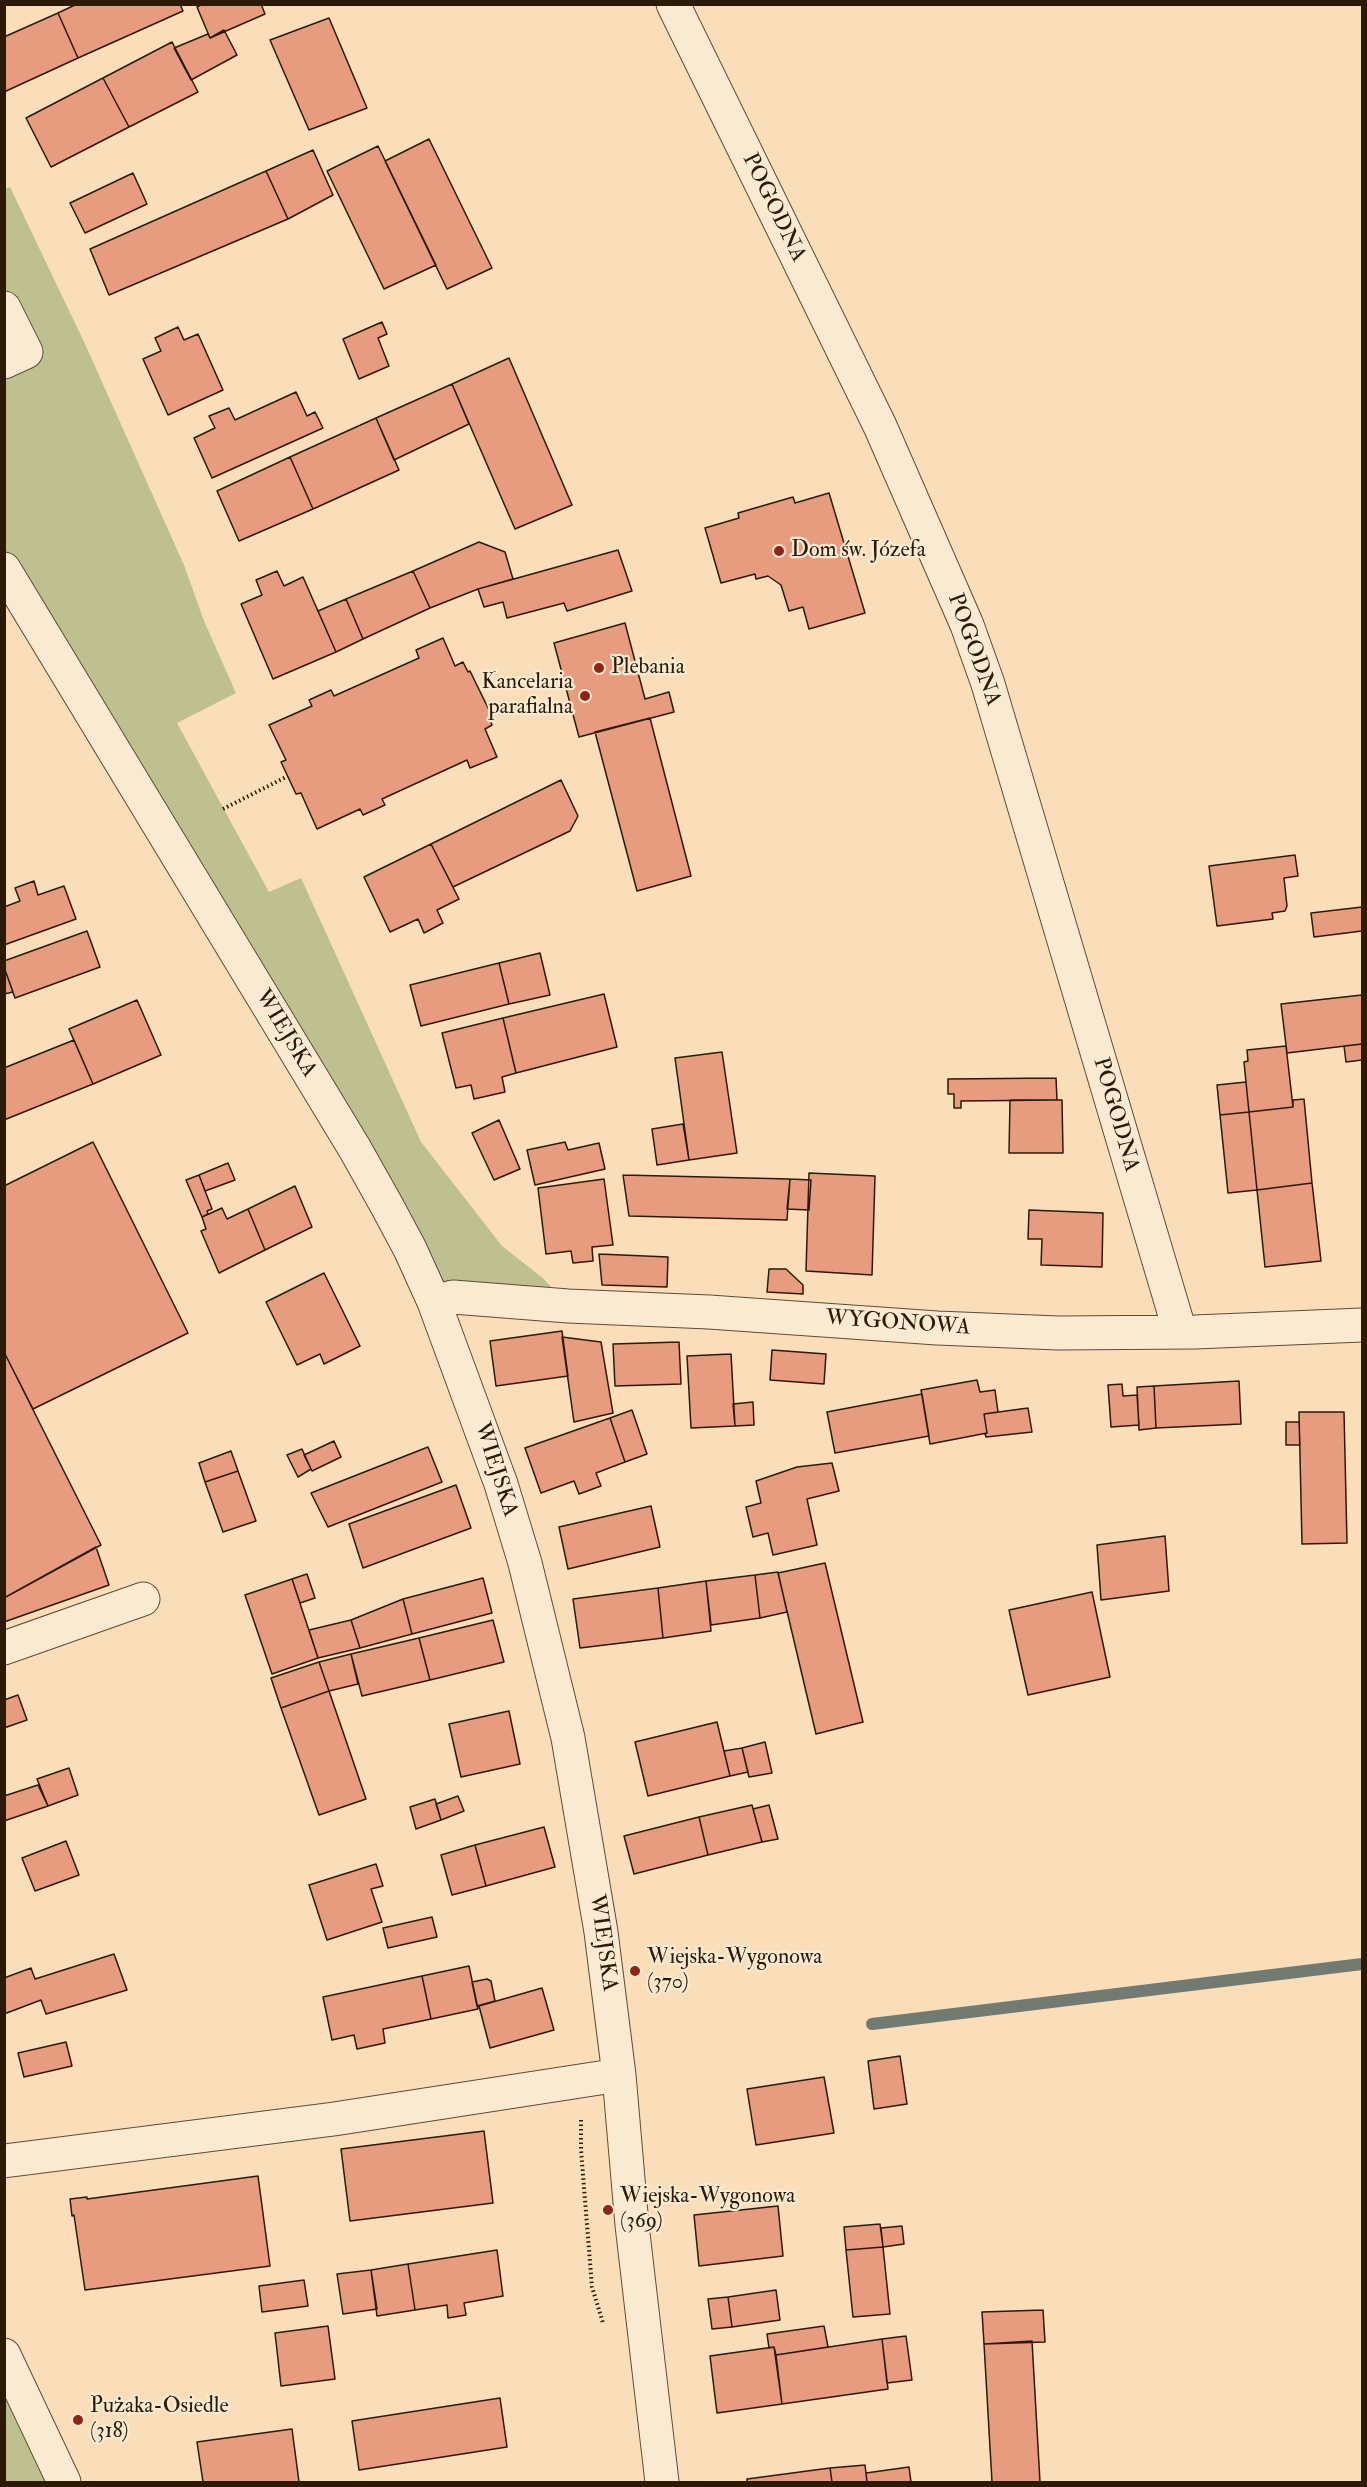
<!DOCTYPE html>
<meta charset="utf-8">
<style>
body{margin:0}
#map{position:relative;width:1367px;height:2487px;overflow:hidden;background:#f9deb9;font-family:"IM FELL Double Pica",serif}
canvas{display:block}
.frame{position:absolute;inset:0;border:6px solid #2c1a06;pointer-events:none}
</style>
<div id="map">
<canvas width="1367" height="2487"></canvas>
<div class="frame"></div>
</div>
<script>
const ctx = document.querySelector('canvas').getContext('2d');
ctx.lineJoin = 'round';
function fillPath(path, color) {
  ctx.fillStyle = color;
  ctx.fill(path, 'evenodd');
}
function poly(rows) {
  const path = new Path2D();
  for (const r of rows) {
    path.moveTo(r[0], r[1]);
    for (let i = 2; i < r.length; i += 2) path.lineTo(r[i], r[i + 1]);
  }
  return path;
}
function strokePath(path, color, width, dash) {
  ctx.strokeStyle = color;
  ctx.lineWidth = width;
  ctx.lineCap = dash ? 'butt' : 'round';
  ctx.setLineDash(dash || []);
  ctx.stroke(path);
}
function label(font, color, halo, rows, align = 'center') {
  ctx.font = font + ' "IM FELL Double Pica",serif';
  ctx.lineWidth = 4.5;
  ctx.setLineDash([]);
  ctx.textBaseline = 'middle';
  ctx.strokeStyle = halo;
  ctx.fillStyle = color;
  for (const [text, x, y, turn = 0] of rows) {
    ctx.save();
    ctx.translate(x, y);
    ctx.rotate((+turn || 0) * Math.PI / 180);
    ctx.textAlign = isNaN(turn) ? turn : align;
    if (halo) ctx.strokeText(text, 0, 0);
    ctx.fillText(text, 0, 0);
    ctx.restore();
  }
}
const green = poly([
 [10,187,85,344,184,565,204,621,236,693,177,723,269,892,301,878,421,1142,502,1246,544,1279,568,1306,434,1302,5,569,4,189],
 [5,2379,58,2482,5,2482]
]);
const stream = poly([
 [872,2024,1362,1964]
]);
const building = poly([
 [77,4,180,4,183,11,78,58,58,13,77,4],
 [203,4,261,4,265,14,210,38,197,7,203,4],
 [58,13,78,58,4,92,4,37,58,13],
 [329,18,367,108,309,130,270,40,329,18],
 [224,30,237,55,191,80,174,48,208,34,210,38,224,30],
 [172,42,198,92,129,127,103,78,172,42],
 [103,78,129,127,51,167,26,118,103,78],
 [429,139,492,268,447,289,385,161,429,139],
 [378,146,436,265,384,289,327,171,378,146],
 [313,150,333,195,288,219,266,171,313,150],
 [266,171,288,219,109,295,90,249,266,171],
 [133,173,147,204,85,233,70,203,133,173],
 [382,322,387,334,378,338,389,366,359,379,343,339,382,322],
 [178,327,184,340,198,334,223,390,168,415,143,359,161,351,155,338,178,327],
 [509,358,572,505,515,529,452,384,509,358],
 [452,384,469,424,394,460,376,418,452,384],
 [296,392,307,416,315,412,323,428,212,478,194,438,215,428,209,416,229,408,235,420,296,392],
 [376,418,399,470,313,509,290,457,376,418],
 [290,457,313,509,239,541,217,491,290,457],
 [829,493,865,613,809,629,803,607,789,611,781,585,768,576,756,579,755,574,721,583,705,528,739,518,738,513,793,497,795,503,829,493],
 [479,542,505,552,513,579,478,589,430,608,413,571,479,542],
 [618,550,632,591,567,611,564,603,507,618,503,602,484,607,478,589,618,550],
 [277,571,284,586,303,577,336,652,273,679,241,604,262,595,256,580,277,571],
 [413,571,430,608,363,639,346,599,413,571],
 [346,599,363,639,336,652,318,611,346,599],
 [625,623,645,699,669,692,674,712,579,737,554,643,625,623],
 [443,638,455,666,463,662,468,672,470,671,491,714,489,716,492,725,485,729,497,757,470,768,467,760,382,799,385,805,363,815,360,809,317,829,301,793,296,794,281,762,286,760,269,725,312,706,309,700,331,690,334,696,419,658,416,650,443,638],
 [650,718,691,876,637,891,595,732,650,718],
 [561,780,578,816,570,831,453,887,431,844,561,780],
 [431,844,459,899,437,910,443,923,424,933,418,919,390,932,364,877,431,844],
 [1295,855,1298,876,1284,878,1287,906,1285,911,1272,913,1273,919,1217,926,1209,866,1295,855],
 [34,881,38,895,64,886,76,919,4,945,4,907,20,901,15,888,34,881],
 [1362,907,1362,931,1314,937,1311,913,1362,907],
 [87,931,100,967,15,998,4,967,4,961,87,931],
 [540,953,550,995,509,1004,499,963,540,953],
 [499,963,509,1004,421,1026,410,985,499,963],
 [4,967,13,992,4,994,4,967],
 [604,994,617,1047,516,1073,503,1018,604,994],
 [1362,995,1362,1044,1287,1053,1281,1004,1362,995],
 [137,1000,161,1055,93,1084,69,1029,137,1000],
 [503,1018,516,1073,502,1077,505,1092,474,1099,471,1085,456,1088,442,1033,503,1018],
 [74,1040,93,1084,4,1120,4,1068,74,1040],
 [1362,1044,1362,1060,1346,1062,1344,1046,1362,1044],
 [1286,1046,1293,1107,1249,1112,1244,1062,1248,1061,1247,1050,1286,1046],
 [722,1052,737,1153,689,1160,675,1058,722,1052],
 [1056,1078,1057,1100,961,1101,961,1108,954,1108,954,1094,948,1094,948,1079,1056,1078],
 [1246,1082,1249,1112,1220,1115,1217,1085,1246,1082],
 [1304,1099,1312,1183,1257,1190,1249,1112,1293,1107,1293,1100,1304,1099],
 [1010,1100,1062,1100,1063,1153,1009,1153,1010,1100],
 [1249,1112,1257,1190,1228,1193,1220,1115,1249,1112],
 [499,1120,520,1169,494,1180,472,1133,499,1120],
 [683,1124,689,1160,657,1165,652,1129,683,1124],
 [93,1142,188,1333,33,1409,4,1352,4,1186,93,1142],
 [565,1142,568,1150,599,1143,605,1169,535,1185,527,1150,565,1142],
 [228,1163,235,1180,205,1191,199,1175,228,1163],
 [809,1173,875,1176,872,1275,806,1271,809,1173],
 [199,1175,212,1209,207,1211,208,1214,202,1217,186,1180,199,1175],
 [623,1175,790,1179,787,1220,629,1216,623,1175],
 [604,1179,613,1245,592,1247,593,1261,573,1263,571,1251,546,1254,538,1188,604,1179],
 [790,1179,811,1180,809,1210,787,1209,790,1179],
 [1312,1183,1321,1261,1265,1267,1257,1190,1312,1183],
 [295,1186,312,1227,265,1250,248,1209,295,1186],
 [222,1208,227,1219,248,1209,265,1250,219,1273,201,1231,206,1229,202,1217,222,1208],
 [1029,1210,1103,1213,1102,1267,1041,1265,1042,1239,1028,1239,1029,1210],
 [599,1254,668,1257,667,1287,602,1285,599,1254],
 [769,1269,786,1269,803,1285,803,1294,767,1292,769,1269],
 [324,1273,360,1346,324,1364,320,1354,297,1365,266,1302,324,1273],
 [562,1331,568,1376,496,1386,490,1341,562,1331],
 [562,1337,601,1342,613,1413,574,1422,562,1337],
 [679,1342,681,1384,615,1386,613,1344,679,1342],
 [772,1350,826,1354,824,1384,770,1380,772,1350],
 [4,1352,101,1545,4,1598,4,1352],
 [731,1354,735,1426,691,1428,687,1356,731,1354],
 [977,1380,980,1392,995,1390,998,1412,984,1414,987,1433,930,1444,921,1390,977,1380],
 [1239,1381,1241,1424,1156,1428,1154,1386,1239,1381],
 [1122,1384,1123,1396,1137,1395,1139,1425,1111,1427,1108,1385,1122,1384],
 [1154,1386,1156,1428,1139,1430,1137,1387,1154,1386],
 [922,1394,929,1436,835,1453,827,1412,922,1394],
 [753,1402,754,1425,735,1426,733,1404,753,1402],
 [1028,1408,1032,1432,986,1437,985,1434,987,1433,984,1414,1028,1408],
 [632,1410,647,1454,625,1462,610,1418,632,1410],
 [1299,1412,1344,1412,1347,1543,1302,1544,1299,1412],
 [610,1418,625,1462,596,1473,601,1486,579,1494,574,1481,541,1493,525,1448,610,1418],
 [1286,1422,1299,1422,1300,1445,1286,1445,1286,1422],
 [334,1441,341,1457,312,1471,304,1455,334,1441],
 [428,1447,442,1482,328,1527,311,1493,428,1447],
 [302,1449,311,1469,298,1477,287,1455,302,1449],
 [231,1451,238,1471,205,1482,199,1463,231,1451],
 [832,1463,839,1491,807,1499,817,1545,773,1555,768,1533,753,1537,746,1507,761,1503,756,1481,797,1467,832,1463],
 [238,1471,256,1521,223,1532,205,1482,238,1471],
 [456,1485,471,1528,363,1568,349,1524,456,1485],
 [651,1506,660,1547,568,1569,559,1527,651,1506],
 [1165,1536,1169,1591,1101,1600,1097,1545,1165,1536],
 [96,1547,109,1585,4,1622,4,1598,96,1547],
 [825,1563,863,1722,816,1734,778,1573,825,1563],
 [778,1572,787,1612,760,1618,755,1575,778,1572],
 [307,1574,315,1598,300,1603,292,1579,307,1574],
 [755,1575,760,1618,711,1625,706,1581,755,1575],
 [483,1578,492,1613,412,1634,403,1599,483,1578],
 [292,1579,318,1658,272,1674,245,1595,292,1579],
 [706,1581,711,1631,663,1638,658,1588,706,1581],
 [658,1588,663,1638,580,1648,573,1599,658,1588],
 [1092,1592,1110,1677,1028,1695,1009,1610,1092,1592],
 [403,1599,412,1634,360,1648,351,1620,403,1599],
 [351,1620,360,1648,318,1658,309,1630,351,1620],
 [493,1620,504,1662,430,1680,419,1638,493,1620],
 [419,1638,430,1680,362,1696,351,1654,419,1638],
 [351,1654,358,1684,329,1691,319,1662,351,1654],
 [319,1662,329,1691,281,1708,271,1678,319,1662],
 [329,1691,366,1799,319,1815,281,1708,329,1691],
 [18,1695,27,1720,4,1728,4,1700,18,1695],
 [509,1711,520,1764,461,1777,449,1724,509,1711],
 [717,1722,730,1776,648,1796,635,1742,717,1722],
 [765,1742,772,1773,749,1777,742,1748,765,1742],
 [742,1748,748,1772,730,1776,724,1751,742,1748],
 [69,1768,78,1795,48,1806,37,1779,69,1768],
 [38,1785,48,1806,4,1821,4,1796,38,1785],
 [458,1796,464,1811,441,1820,436,1804,458,1796],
 [435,1799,441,1820,416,1829,410,1807,435,1799],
 [752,1805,762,1842,708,1855,699,1817,752,1805],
 [769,1805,778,1839,762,1842,753,1809,769,1805],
 [699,1817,708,1855,634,1874,624,1836,699,1817],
 [544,1827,555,1867,486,1886,475,1845,544,1827],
 [66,1841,79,1875,35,1891,22,1858,66,1841],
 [475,1845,486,1886,452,1895,441,1855,475,1845],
 [376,1864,383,1886,371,1889,382,1922,327,1940,309,1885,376,1864],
 [432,1917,437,1937,388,1948,383,1928,432,1917],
 [114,1954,127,1990,46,2014,41,2000,4,2014,4,1978,31,1968,35,1979,114,1954],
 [469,1966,478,2009,431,2019,422,1976,469,1966],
 [422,1976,431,2019,383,2029,385,2043,357,2049,354,2035,332,2040,323,1997,422,1976],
 [487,1979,491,1981,495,2001,477,2006,472,1982,487,1979],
 [542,1988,554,2030,490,2048,479,2006,542,1988],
 [66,2042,72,2066,24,2077,18,2053,66,2042],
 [900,2056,907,2104,874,2109,868,2061,900,2056],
 [824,2077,834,2133,756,2145,747,2089,824,2077],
 [484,2131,493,2203,350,2221,341,2149,484,2131],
 [258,2176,270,2266,85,2290,74,2215,72,2216,70,2199,87,2197,87,2199,258,2176],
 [778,2206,783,2256,699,2266,694,2215,778,2206],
 [880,2224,883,2247,846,2250,844,2227,880,2224],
 [902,2226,904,2244,883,2247,881,2228,902,2226],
 [883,2247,890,2314,853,2317,846,2250,883,2247],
 [497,2250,503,2296,464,2303,466,2315,448,2318,447,2305,415,2310,408,2264,497,2250],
 [408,2264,415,2310,377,2316,371,2270,408,2264],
 [371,2270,377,2309,343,2314,337,2274,371,2270],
 [304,2280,308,2306,262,2312,259,2286,304,2280],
 [776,2290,780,2320,732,2327,728,2297,776,2290],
 [728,2297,732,2327,712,2329,708,2299,728,2297],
 [1043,2310,1045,2342,984,2344,982,2312,1043,2310],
 [328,2326,335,2379,281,2386,275,2333,328,2326],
 [824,2326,828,2347,776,2355,774,2347,769,2348,767,2334,824,2326],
 [906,2336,912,2380,887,2383,882,2339,906,2336],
 [882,2339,888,2389,782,2404,776,2355,882,2339],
 [1032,2341,1040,2482,992,2482,984,2344,1032,2341],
 [774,2347,782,2404,717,2413,710,2356,774,2347],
 [500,2398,507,2447,359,2470,352,2421,500,2398],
 [292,2429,299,2482,203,2482,197,2442,292,2429],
 [865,2465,867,2482,832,2482,830,2468,865,2465],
 [909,2467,911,2482,867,2482,866,2473,909,2467],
 [830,2468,832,2482,747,2482,747,2479,830,2468]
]);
const path = poly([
 [223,809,288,776],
 [581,2120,581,2150,592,2287,603,2323]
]);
const minor = poly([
 [673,4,880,426,967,625,988,684,1180,1332],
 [4,308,26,352,4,362],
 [4,569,355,1149,387,1206,410,1249,434,1302,501,1484,525,1563,568,1738,601,1932,619,2075,632,2225,662,2482],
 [434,1302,453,1297,568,1306,709,1312,937,1328,1058,1333,1195,1332,1362,1325],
 [4,1648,143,1599],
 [4,2161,334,2119,619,2075],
 [4,2355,64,2482]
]);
const markers = [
 [779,551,6,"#8f2418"],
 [599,668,6,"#8f2418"],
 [585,696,6,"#8f2418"],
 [635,1971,6,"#8f2418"],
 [608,2210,6,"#8f2418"],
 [78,2420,6,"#8f2418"]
];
const streetNames = [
 ["POGODNA",773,208,64],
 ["POGODNA",973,650,70],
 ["WIEJSKA",285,1034,59],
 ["POGODNA",1115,1115,74],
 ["WYGONOWA",898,1324,4],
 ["WIEJSKA",495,1470,72],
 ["WIEJSKA",602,1943,82]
];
const poiNames = [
 ["Dom św. Józefa",791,551],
 ["Plebania",611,668],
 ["Kancelaria",573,683,"right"],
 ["parafialna",573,708,"right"],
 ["Wiejska-Wygonowa",647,1958],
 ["(370)",647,1983],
 ["Wiejska-Wygonowa",620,2197],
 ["(369)",620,2222],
 ["Pużaka-Osiedle",90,2407],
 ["(318)",90,2432]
];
fillPath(green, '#bec18f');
strokePath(stream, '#727b71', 12);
fillPath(building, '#e79b7f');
strokePath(building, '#2c1a06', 1.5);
strokePath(minor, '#5f4b33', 35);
strokePath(path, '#2c1a06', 4, [1.5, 3]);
strokePath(minor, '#fbead2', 33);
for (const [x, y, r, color] of markers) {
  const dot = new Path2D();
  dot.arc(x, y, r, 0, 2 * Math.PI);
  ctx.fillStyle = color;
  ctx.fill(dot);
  strokePath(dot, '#fbead2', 2);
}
label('22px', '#2c1a06', '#fbead2', streetNames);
label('22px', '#2c1a06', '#fbead2', poiNames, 'left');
</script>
